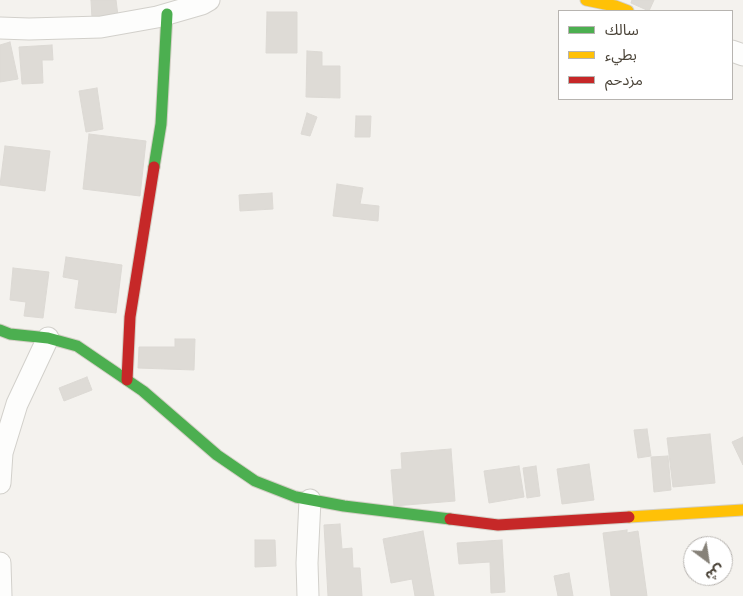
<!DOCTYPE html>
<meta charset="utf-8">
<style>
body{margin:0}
#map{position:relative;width:743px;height:596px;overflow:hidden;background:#f4f2ee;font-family:Cabin,"Noto Sans Arabic",sans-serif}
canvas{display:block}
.legend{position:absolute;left:558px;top:10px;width:175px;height:90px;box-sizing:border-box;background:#fff;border:1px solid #b7b4b0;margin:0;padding:6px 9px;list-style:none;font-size:15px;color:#4b4439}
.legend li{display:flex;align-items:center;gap:10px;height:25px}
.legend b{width:25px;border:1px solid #b7b4b0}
.north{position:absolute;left:683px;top:536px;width:50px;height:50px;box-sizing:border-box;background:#fff;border:1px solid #b7b4b0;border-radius:50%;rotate:149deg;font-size:14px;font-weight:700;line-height:20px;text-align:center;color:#4b4439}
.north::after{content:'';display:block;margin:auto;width:18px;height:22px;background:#868178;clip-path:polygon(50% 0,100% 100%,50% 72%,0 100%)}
</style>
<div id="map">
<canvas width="743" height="596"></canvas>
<ul class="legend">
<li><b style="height:6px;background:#4caf50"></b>سالك</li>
<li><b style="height:6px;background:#ffc107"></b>بطيء</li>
<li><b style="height:6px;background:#c62828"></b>مزدحم</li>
</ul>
<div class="north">ش</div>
</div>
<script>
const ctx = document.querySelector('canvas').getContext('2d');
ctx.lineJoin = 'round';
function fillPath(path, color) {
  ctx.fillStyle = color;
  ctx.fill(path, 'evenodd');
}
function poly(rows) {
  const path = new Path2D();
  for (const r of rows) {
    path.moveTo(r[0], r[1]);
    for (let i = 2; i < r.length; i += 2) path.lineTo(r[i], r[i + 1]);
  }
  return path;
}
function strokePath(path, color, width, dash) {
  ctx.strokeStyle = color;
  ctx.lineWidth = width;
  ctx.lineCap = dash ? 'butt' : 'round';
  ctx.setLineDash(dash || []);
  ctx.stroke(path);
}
const building = poly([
 [91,0,116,0,118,16,92,18,91,0],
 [632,0,654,0,649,11,631,3,632,0],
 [267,12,297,12,297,53,266,53,267,12],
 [10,42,18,79,0,82,0,45,10,42],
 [52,45,53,60,42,60,43,83,22,84,19,47,52,45],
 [307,51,322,52,322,66,340,66,340,98,306,97,307,51],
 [97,88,103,129,86,132,79,91,97,88],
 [307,113,317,117,310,136,301,134,307,113],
 [356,116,371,116,370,137,355,137,356,116],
 [89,134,146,141,140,196,83,189,89,134],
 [5,146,50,151,45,191,0,185,5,146],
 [337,184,363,188,360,204,379,206,378,221,333,216,337,184],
 [272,193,273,209,240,211,239,195,272,193],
 [66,257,122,265,116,313,75,308,79,280,63,277,66,257],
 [13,268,49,272,43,318,24,316,26,302,10,300,13,268],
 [175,339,195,339,194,370,138,368,139,347,175,347,175,339],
 [87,377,92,390,64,401,59,388,87,377],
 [647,429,651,456,638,458,634,430,647,429],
 [710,434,715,483,673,487,667,438,710,434],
 [743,437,743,465,732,442,743,437],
 [451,449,455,501,394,506,391,470,402,469,401,453,451,449],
 [668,456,671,490,654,492,651,457,668,456],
 [589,464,594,500,562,504,557,469,589,464],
 [519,466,524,497,489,503,484,471,519,466],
 [536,466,540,496,527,498,523,468,536,466],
 [340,524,342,549,352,548,353,568,360,568,362,596,328,596,324,525,340,524],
 [627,530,627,533,638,531,647,596,611,596,603,533,627,530],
 [423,531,434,596,415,596,412,579,391,583,383,539,423,531],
 [255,540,275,540,276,566,255,567,255,540],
 [502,540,505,592,491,593,490,562,459,564,457,543,502,540],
 [569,573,573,596,558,596,554,576,569,573]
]);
const street = poly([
 [0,28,29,29,101,27,157,17,202,4,209,0],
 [732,51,743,55],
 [0,483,2,453,17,404,48,338],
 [0,563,1,596],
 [308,596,307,563,310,500]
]);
const fast = poly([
 [154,167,161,124,167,14],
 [0,330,10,334,48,338,77,346,143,391,217,455,255,481,296,497,344,506,450,519]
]);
const slow = poly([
 [586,0,615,6,628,11],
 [629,517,743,510]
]);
const jam = poly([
 [127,380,130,317,154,167],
 [450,519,498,525,629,517]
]);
fillPath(building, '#dedbd6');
strokePath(building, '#dcd9d4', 1);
strokePath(street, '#d2d0cb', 23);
strokePath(fast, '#d3cfc5', 13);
strokePath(slow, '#d3cfc5', 13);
strokePath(jam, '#d3cfc5', 13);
strokePath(street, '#fdfdfc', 21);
strokePath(fast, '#4caf50', 11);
strokePath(slow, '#ffc107', 11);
strokePath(jam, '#c62828', 11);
</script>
